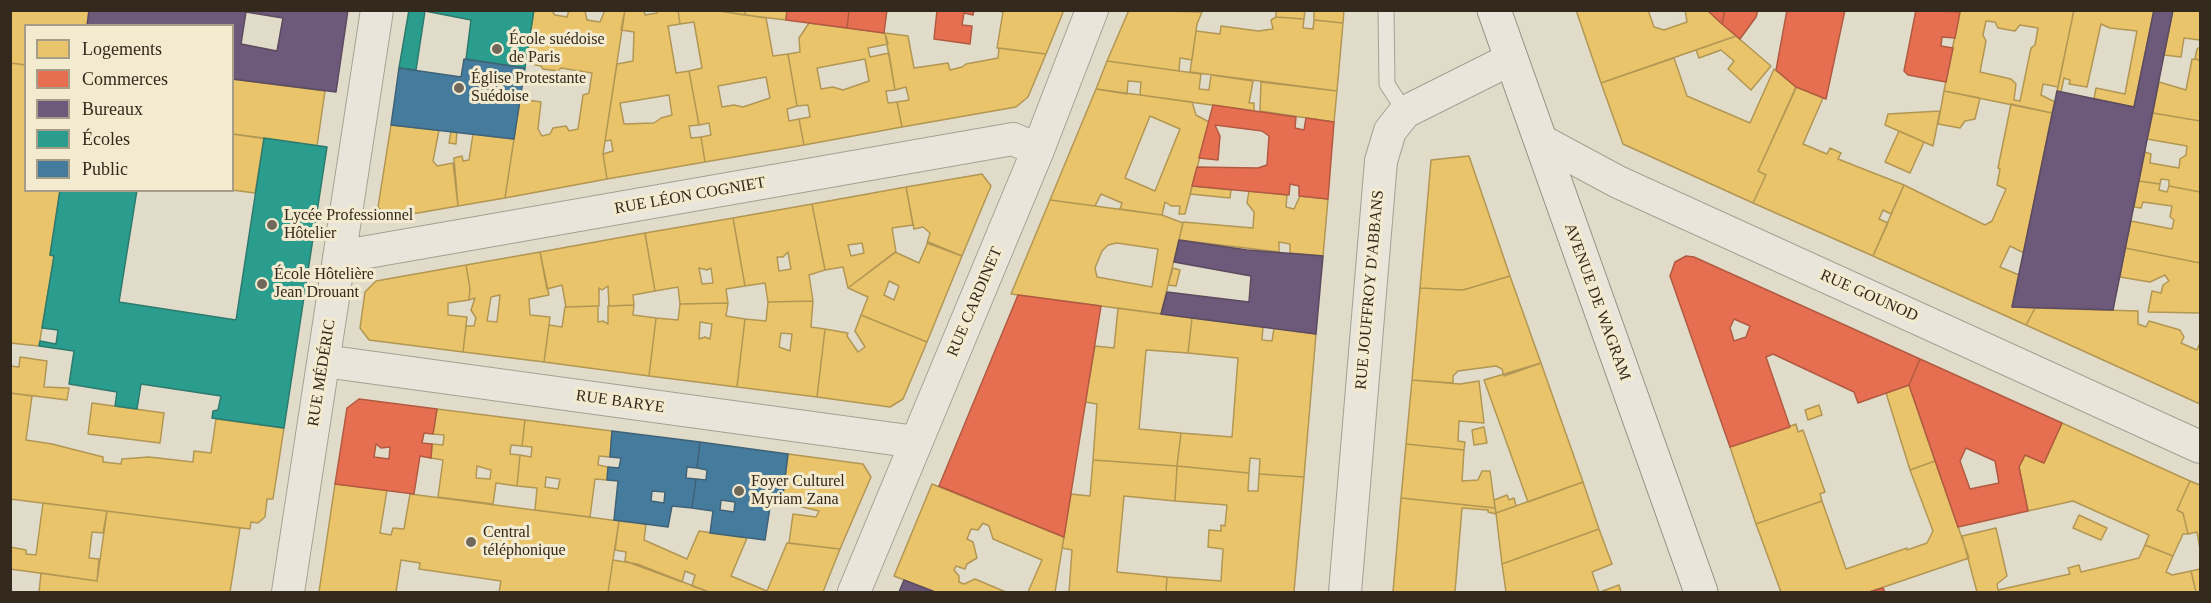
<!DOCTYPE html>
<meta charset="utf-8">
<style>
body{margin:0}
#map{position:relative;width:2211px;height:603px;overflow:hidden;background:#e1dcca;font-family:"Times New Roman",serif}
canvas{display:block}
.frame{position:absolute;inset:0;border:12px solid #33291d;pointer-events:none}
.legend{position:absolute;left:24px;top:24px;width:210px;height:168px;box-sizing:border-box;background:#f3ebcf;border:2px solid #a69d88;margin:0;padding:8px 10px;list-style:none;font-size:18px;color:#33291d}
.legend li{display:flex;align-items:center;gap:12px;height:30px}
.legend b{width:30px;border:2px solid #a69d88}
</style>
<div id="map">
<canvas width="2211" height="603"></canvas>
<div class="frame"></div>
<ul class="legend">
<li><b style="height:16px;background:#e9c46a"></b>Logements</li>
<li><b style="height:16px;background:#e76f51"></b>Commerces</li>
<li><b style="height:16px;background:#6d597a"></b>Bureaux</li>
<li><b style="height:16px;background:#2a9d8f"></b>Écoles</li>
<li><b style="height:16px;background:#457b9d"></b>Public</li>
</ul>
</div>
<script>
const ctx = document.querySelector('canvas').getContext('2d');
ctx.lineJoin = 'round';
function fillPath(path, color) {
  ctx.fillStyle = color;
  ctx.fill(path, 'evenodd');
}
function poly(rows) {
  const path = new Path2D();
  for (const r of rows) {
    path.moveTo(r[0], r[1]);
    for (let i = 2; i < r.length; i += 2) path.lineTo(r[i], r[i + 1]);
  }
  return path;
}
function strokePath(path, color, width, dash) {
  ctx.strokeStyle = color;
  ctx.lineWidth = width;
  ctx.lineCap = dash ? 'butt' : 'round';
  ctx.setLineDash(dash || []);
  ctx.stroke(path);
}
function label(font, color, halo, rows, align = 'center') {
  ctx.font = font + ' "Times New Roman",serif';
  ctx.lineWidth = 6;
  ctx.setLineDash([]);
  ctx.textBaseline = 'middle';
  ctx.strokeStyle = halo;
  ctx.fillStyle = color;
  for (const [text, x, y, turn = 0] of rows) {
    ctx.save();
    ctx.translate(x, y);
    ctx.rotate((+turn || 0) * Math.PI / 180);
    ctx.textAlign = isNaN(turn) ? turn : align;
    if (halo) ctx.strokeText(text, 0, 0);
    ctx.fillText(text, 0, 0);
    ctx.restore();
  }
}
const homes = poly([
 [10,10,89,10,87,26,26,26,26,65,10,63,10,10],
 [534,10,551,10,555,15,567,17,569,10,585,11,587,20,600,22,605,10,625,10,603,154,607,179,505,198,520,99,541,102,538,129,542,136,550,134,553,128,566,126,569,131,578,129,583,95,589,93,592,73,561,68,558,71,543,69,541,66,526,63,534,10],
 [625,10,644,10,645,15,657,13,657,10,678,10,680,24,668,26,676,73,689,71,699,125,689,126,691,138,701,137,705,162,607,179,603,154,613,151,611,140,605,141,617,64,633,61,634,32,621,30,625,10],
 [669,95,672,115,661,118,654,123,624,124,620,103,669,95],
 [678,10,713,10,766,18,773,56,788,54,797,106,787,109,789,121,799,119,804,145,705,162,701,137,711,135,709,123,699,125,689,71,702,68,694,22,680,24,678,10],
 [766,77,770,98,743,107,734,105,722,107,718,86,766,77],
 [713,10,745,10,745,15,713,10],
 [745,10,787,10,786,20,745,15,745,10],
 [992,10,1064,10,1046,54,997,48,1003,12,992,10],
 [1129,10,1202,12,1197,24,1192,60,1180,58,1179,71,1107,61,1129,10],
 [1276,10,1305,10,1304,19,1276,17,1276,10],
 [1314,10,1344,10,1343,23,1314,20,1314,10],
 [1576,10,1648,10,1654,27,1664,30,1687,22,1685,10,1707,10,1736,36,1601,83,1576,10],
 [1960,10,2074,10,2058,87,2043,84,2041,95,2055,102,2052,113,1944,91,1960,10],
 [1986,21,1995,22,1998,28,2015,31,2020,25,2038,28,2035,45,2031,48,2020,101,2014,100,2016,84,2011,79,1980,72,1986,41,1983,35,1986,21],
 [2074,10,2154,10,2134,107,2094,99,2096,88,2125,94,2137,31,2110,28,2101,24,2087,87,2069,84,2070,80,2064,78,2061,92,2057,91,2074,10],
 [2173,10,2200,10,2200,40,2184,38,2181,57,2164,55,2173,10],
 [1276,17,1304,19,1303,28,1313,29,1314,20,1343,23,1337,91,1190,72,1196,31,1220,34,1221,26,1258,31,1273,29,1271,20,1276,17],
 [809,23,885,33,888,44,868,48,870,57,889,53,895,90,886,91,888,103,897,102,902,127,804,145,799,119,810,117,808,105,797,106,788,54,800,52,799,38,809,23],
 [865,59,869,81,843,90,833,87,821,89,817,68,865,59],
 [885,33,908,36,914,68,948,63,950,70,962,67,966,64,998,58,999,48,1046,54,1028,97,1016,107,902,127,897,102,909,100,906,87,895,90,885,33],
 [1736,36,1771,66,1751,90,1728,69,1734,61,1721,50,1699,58,1696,50,1736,36],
 [2200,47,2200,60,2195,59,2197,49,2200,47],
 [1674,58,1687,96,1750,123,1774,69,1796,87,1758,171,1766,175,1753,203,1623,144,1601,83,1674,58],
 [2192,59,2200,60,2200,121,2153,113,2159,82,2186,90,2192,59],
 [1107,61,1201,74,1199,89,1209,90,1211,75,1253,81,1249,103,1254,103,1254,111,1140,95,1141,82,1128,81,1127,94,1096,89,1107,61],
 [10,63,26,65,26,190,60,190,50,255,54,256,39,346,10,343,10,63],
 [232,79,325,91,317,146,232,134,232,79],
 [1261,82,1337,91,1334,122,1260,111,1261,82],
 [1797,86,1823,98,1803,144,1827,154,1830,148,1841,153,1838,159,1904,185,1891,214,1883,210,1879,219,1888,223,1873,256,1753,203,1766,175,1758,171,1797,86],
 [1096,89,1192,102,1196,115,1209,122,1185,214,1179,214,1180,206,1171,206,1165,202,1162,215,1120,209,1122,203,1101,194,1095,206,1050,200,1096,89],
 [1150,116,1180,129,1155,191,1125,178,1150,116],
 [1944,91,1980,98,1975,119,1965,121,1960,128,1938,124,1944,91],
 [2011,104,2052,113,2024,253,2010,246,2000,267,2019,275,2012,307,2035,308,2026,325,1873,256,1904,185,1985,225,1992,221,2006,189,1997,185,2000,169,1998,168,2011,104],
 [1940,111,1933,146,1885,125,1888,114,1940,111],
 [2153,113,2200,121,2200,192,2169,186,2169,180,2161,179,2160,184,2139,181,2145,152,2151,154,2150,163,2179,168,2180,159,2186,155,2187,146,2147,139,2153,113],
 [391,125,439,130,433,161,437,166,453,163,458,206,389,218,378,207,391,125],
 [451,131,457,132,456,144,449,143,451,131],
 [1899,131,1924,142,1910,173,1885,162,1899,131],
 [232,134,264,138,255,193,232,190,232,134],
 [473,134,514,139,505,198,458,206,454,158,462,156,463,161,469,160,473,134],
 [1469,156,1510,276,1463,290,1420,288,1431,160,1469,156],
 [982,174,991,186,962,256,927,243,930,233,923,227,914,229,906,187,982,174],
 [2139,181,2160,184,2159,190,2167,192,2169,186,2200,192,2200,263,2125,248,2131,221,2172,229,2174,220,2170,217,2172,206,2143,202,2141,208,2134,207,2139,181],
 [1192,186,1231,190,1230,198,1190,194,1192,186],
 [906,187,913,225,892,228,896,252,848,288,843,267,825,270,812,204,906,187],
 [862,243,864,253,851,256,848,245,862,243],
 [1249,191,1287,195,1286,207,1294,209,1300,196,1328,199,1323,256,1290,253,1290,244,1279,242,1279,252,1179,240,1183,222,1253,228,1254,212,1247,203,1249,191],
 [1050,200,1162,215,1183,223,1161,314,1011,294,1050,200],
 [1117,243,1158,249,1152,287,1097,277,1095,268,1102,251,1108,245,1117,243],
 [812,204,825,270,809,275,813,301,768,302,765,283,745,286,733,218,812,204],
 [788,252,791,269,779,271,777,257,783,257,788,252],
 [733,218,745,286,726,289,728,303,680,304,678,287,655,291,645,233,733,218],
 [711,268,713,283,702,284,699,268,707,270,711,268],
 [645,233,655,291,633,295,634,305,609,306,608,286,602,290,599,288,599,306,566,307,562,285,547,289,540,252,645,233],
 [928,242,962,256,927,342,861,315,868,297,848,288,895,252,919,263,928,242],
 [889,281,899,286,894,300,884,295,889,281],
 [2125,248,2200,263,2200,313,2148,312,2152,291,2161,293,2163,285,2169,281,2165,275,2150,282,2120,277,2125,248],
 [540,252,549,295,529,299,530,315,550,317,544,362,463,352,466,326,474,326,476,318,471,310,475,298,469,300,470,289,466,265,540,252],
 [500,295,497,322,487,321,491,297,500,295],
 [466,265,470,289,469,300,448,303,448,315,467,317,463,352,369,340,360,328,365,292,376,281,466,265],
 [1173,268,1180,270,1176,286,1168,285,1173,268],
 [1510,276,1541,363,1504,376,1502,369,1496,366,1458,371,1453,376,1453,383,1412,380,1420,288,1463,290,1510,276],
 [813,301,811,327,825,329,817,397,737,387,745,319,766,321,768,302,813,301],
 [781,333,792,334,790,351,779,347,781,333],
 [728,303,726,316,745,319,737,387,649,376,656,318,678,320,680,304,728,303],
 [700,322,712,324,710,339,705,337,699,339,700,322],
 [634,305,633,315,656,318,649,376,544,362,549,325,562,327,565,307,598,306,598,322,603,321,608,324,608,306,634,305],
 [1118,308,1192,318,1188,353,1146,350,1139,429,1181,433,1177,466,1093,460,1097,404,1085,402,1095,346,1114,348,1118,308],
 [2035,308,2138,311,2138,324,2146,327,2149,321,2180,330,2184,337,2181,343,2197,350,2200,343,2200,404,2026,325,2035,308],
 [861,315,927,342,903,399,890,407,817,397,825,329,848,333,847,336,858,352,865,347,855,331,861,315],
 [1192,318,1263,327,1262,340,1272,341,1274,328,1316,334,1304,477,1259,474,1260,459,1250,458,1249,473,1177,466,1181,433,1232,437,1238,358,1188,353,1192,318],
 [20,357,47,361,44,387,69,388,67,400,10,393,10,366,19,367,20,357],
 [1541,363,1583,482,1528,502,1484,380,1541,363],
 [1412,380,1460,384,1479,381,1484,423,1459,421,1458,441,1465,442,1464,450,1406,444,1412,380],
 [1909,385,1935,461,1910,470,1886,393,1909,385],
 [10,393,32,396,26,440,52,444,103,457,103,462,121,464,122,459,149,457,193,462,194,451,211,453,216,419,284,428,273,499,267,499,265,517,258,523,251,522,250,529,10,499,10,393],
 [92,403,164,413,160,443,88,434,92,403],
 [1819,405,1822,415,1808,420,1805,410,1819,405],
 [437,409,525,420,522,446,511,445,510,454,520,455,517,486,496,483,493,504,438,497,443,460,431,458,432,444,443,445,444,435,433,434,437,409],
 [477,466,491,470,490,479,476,478,477,466],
 [525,420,612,431,610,457,599,456,598,465,608,467,607,480,595,479,590,517,535,510,537,488,517,486,520,455,531,457,532,447,522,446,525,420],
 [546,477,560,479,558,489,545,487,546,477],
 [2062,423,2190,481,2177,510,2183,513,2188,534,2183,534,2173,556,2145,545,2149,535,2073,501,2028,511,2019,467,2025,455,2044,463,2062,423],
 [1796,424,1798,432,1803,430,1825,492,1820,494,1822,501,1756,524,1730,447,1796,424],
 [1484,427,1487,443,1474,445,1472,430,1484,427],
 [1406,444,1464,450,1462,481,1478,480,1482,471,1490,471,1495,508,1401,498,1406,444],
 [788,454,863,464,871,477,840,549,789,543,793,514,816,517,819,511,782,502,788,454],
 [1093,460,1177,466,1175,501,1124,496,1117,572,1167,577,1166,592,1069,592,1072,550,1062,548,1071,494,1090,496,1093,460],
 [1935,461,1969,558,1869,592,1781,592,1756,524,1822,501,1846,569,1907,548,1907,550,1927,543,1933,531,1910,470,1935,461],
 [1177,466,1249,473,1248,491,1258,491,1259,474,1304,477,1294,592,1166,592,1167,577,1221,581,1223,549,1208,547,1209,530,1221,531,1221,525,1225,526,1227,505,1175,501,1177,466],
 [2190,481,2200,485,2200,549,2197,532,2188,534,2183,513,2177,510,2190,481],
 [1583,482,1599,529,1502,564,1496,513,1583,482],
 [335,484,387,490,380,533,391,535,393,528,404,529,410,494,619,521,608,592,499,592,501,581,419,569,420,563,401,560,396,592,319,592,335,484],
 [932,484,1064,537,1055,592,1028,592,1042,560,993,539,989,526,983,523,978,530,971,529,967,539,973,542,977,558,967,564,965,569,956,566,954,570,959,576,959,582,964,584,975,579,1006,592,935,592,894,576,932,484],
 [1507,495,1509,500,1514,498,1516,506,1496,513,1494,500,1507,495],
 [1401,498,1495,508,1496,514,1488,512,1488,510,1462,508,1455,592,1393,592,1401,498],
 [43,503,107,511,103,533,92,532,89,558,99,559,97,581,10,569,10,547,26,550,26,554,36,555,43,503],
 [107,511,240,528,230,592,39,592,41,573,97,581,107,511],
 [2079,515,2107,528,2101,540,2073,528,2079,515],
 [619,521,646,524,644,540,687,559,699,531,747,538,731,576,767,591,787,543,840,549,823,592,709,592,692,586,695,575,685,571,682,582,625,561,626,552,615,550,619,521],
 [1996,528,2007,576,1997,584,1998,590,2070,574,2068,568,2079,565,2081,572,2139,558,2145,545,2173,556,2166,572,2172,575,2191,571,2196,592,1977,592,1962,536,1996,528],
 [1599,529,1612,564,1592,572,1599,592,1506,592,1502,564,1599,529],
 [613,560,637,564,709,592,608,592,613,560],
 [2200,569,2200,592,2196,592,2191,571,2200,569],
 [1619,585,1621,592,1600,592,1619,585]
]);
const shops = poly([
 [787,10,849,10,847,28,786,20,787,10],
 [849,10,887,10,884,33,847,28,849,10],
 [937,10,974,10,973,15,964,13,962,25,972,26,970,44,934,39,937,10],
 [1707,10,1725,10,1722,24,1707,10],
 [1725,10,1758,10,1756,17,1740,39,1722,24,1725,10],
 [1787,10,1845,10,1826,99,1796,87,1776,70,1787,10],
 [1916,10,1960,12,1955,38,1942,37,1941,46,1953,48,1946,82,1908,75,1904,71,1916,10],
 [1213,105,1296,117,1295,128,1304,130,1306,118,1334,122,1328,199,1299,196,1299,186,1290,184,1289,195,1192,186,1197,167,1258,168,1267,165,1269,136,1262,131,1215,125,1220,136,1218,160,1199,158,1213,105],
 [1686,256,1694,257,1920,359,1909,385,1858,403,1854,392,1773,354,1766,357,1790,427,1730,447,1670,276,1675,262,1686,256],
 [1734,319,1750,326,1746,337,1734,341,1730,328,1734,319],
 [1018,295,1101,306,1064,537,939,486,1018,295],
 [1920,359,2062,423,2044,463,2025,455,2019,467,2028,511,1958,527,1909,385,1920,359],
 [1966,448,1995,461,1999,483,1970,489,1960,461,1966,448],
 [359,399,437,409,433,434,424,433,422,443,432,444,431,458,420,456,414,494,335,484,347,408,359,399],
 [376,444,381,448,390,447,389,459,374,457,376,444],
 [1883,588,1885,592,1869,592,1883,588]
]);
const offices = poly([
 [89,10,348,10,336,92,232,79,232,26,87,26,89,10],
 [246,12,283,18,277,51,241,44,246,12],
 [2154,10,2173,10,2113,310,2012,307,2057,91,2134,107,2154,10],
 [1179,240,1247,250,1323,256,1316,334,1161,314,1167,292,1249,302,1251,276,1174,262,1179,240],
 [904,580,935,592,899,592,904,580]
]);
const schools = poly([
 [409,10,534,10,525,68,466,59,471,20,425,11,416,70,399,68,409,10],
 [264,138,327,147,284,428,212,418,213,411,218,410,221,396,141,384,137,409,115,406,117,392,69,384,74,351,39,346,40,341,56,344,58,330,42,328,54,256,50,255,60,190,137,190,119,302,236,320,264,138]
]);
const public = poly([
 [464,59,525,68,514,139,391,125,399,68,461,77,464,59],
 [612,431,700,442,697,468,687,467,686,478,696,479,692,508,672,506,668,527,614,520,618,481,607,480,608,467,619,468,621,458,610,457,612,431],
 [652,491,665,492,664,503,651,501,652,491],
 [700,442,788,454,782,503,771,501,765,540,710,533,713,511,692,508,696,479,706,480,707,470,697,468,700,442],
 [721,500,735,502,734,512,720,510,721,500]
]);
const lane = poly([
 [1386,10,1387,84,1405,112]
]);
const street = poly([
 [1540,140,1618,182,2200,447],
 [339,257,1013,139,1038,150],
 [324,361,916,442],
 [288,592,377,10],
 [854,592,1038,150,1092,10],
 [1345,592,1381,161,1390,131,1405,112,1511,59]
]);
const secondary = poly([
 [1494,10,1701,592]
]);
const markers = [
 [497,49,6,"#70685a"],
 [459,88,6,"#70685a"],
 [272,225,6,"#70685a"],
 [262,284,6,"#70685a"],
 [739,491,6,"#70685a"],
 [471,542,6,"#70685a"]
];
const poiNames = [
 ["École suédoise",509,40],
 ["de Paris",509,58],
 ["Église Protestante",471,79],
 ["Suédoise",471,97],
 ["Lycée Professionnel",284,216],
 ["Hôtelier",284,234],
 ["École Hôtelière",274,275],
 ["Jean Drouant",274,293],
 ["Foyer Culturel",751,482],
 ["Myriam Zana",751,500],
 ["Central",483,533],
 ["téléphonique",483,551]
];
const streetNames = [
 ["RUE LÉON COGNIET",690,196,-10],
 ["RUE JOUFFROY D'ABBANS",1370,290,-85],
 ["RUE GOUNOD",1869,296,24],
 ["RUE CARDINET",975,302,-67],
 ["AVENUE DE WAGRAM",1597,302,70],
 ["RUE MÉDÉRIC",322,373,-81],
 ["RUE BARYE",620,402,8]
];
fillPath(homes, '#e9c46a');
strokePath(homes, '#b29653', 1.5);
fillPath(shops, '#e76f51');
strokePath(shops, '#b15a41', 1.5);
fillPath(offices, '#6d597a');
strokePath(offices, '#5c4b5e', 1.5);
fillPath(schools, '#2a9d8f');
strokePath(schools, '#2d7a6d', 1.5);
fillPath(public, '#457b9d');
strokePath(public, '#406277', 1.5);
strokePath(lane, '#a6a093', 17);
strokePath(street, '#a6a093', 34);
strokePath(secondary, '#959083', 35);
strokePath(lane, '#e9e5db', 15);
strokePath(street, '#e9e5db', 32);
strokePath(secondary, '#e9e5db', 33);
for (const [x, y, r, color] of markers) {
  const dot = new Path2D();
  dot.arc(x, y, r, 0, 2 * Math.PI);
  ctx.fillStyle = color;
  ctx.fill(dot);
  strokePath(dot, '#f3ebcf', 2);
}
label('16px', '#33291d', '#f3ebcf', poiNames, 'left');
label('16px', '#33291d', '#f3ebcf', streetNames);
</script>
